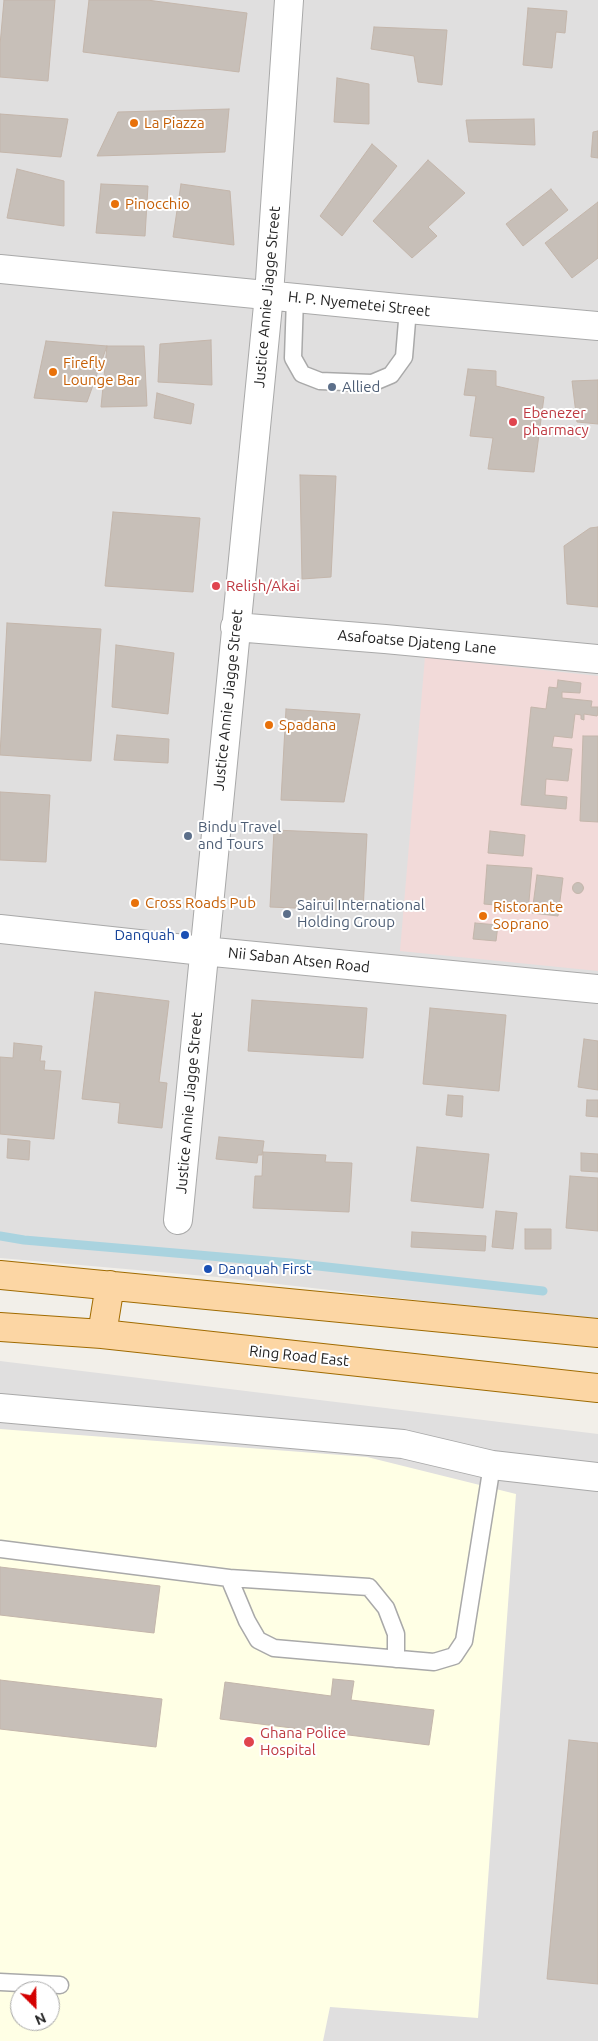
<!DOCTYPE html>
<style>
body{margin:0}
#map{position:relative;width:598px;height:2041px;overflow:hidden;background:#f2efe9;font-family:Ubuntu,sans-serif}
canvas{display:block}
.north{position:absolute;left:10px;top:1981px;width:50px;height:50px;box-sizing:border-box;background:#fff;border:1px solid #a7a7a7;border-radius:50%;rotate:157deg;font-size:14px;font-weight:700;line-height:20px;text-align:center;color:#222}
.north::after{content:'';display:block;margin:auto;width:18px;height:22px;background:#d40000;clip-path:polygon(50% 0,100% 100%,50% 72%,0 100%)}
</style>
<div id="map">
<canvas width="598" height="2041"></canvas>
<div class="north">N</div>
</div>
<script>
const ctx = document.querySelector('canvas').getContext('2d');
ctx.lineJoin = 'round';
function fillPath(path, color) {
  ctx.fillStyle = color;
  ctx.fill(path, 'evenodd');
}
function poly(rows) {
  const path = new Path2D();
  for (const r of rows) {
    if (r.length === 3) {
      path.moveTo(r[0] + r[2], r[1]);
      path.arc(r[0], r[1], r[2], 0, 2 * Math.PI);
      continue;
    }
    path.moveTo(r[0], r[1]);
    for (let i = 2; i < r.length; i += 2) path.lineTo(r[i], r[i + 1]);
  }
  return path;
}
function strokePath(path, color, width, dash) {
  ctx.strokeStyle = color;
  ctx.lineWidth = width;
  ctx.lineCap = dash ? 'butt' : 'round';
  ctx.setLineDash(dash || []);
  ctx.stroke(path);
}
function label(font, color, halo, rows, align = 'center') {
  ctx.font = font + ' Ubuntu,sans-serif';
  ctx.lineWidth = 4;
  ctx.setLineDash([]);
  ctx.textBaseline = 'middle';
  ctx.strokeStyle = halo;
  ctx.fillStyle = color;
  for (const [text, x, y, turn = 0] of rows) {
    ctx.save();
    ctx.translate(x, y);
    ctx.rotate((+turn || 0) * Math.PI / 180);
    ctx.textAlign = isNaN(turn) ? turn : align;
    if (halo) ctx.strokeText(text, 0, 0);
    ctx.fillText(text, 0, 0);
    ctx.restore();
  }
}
const residential = poly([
 [0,0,598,0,598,1321,217,1277,0,1258],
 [0,1361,598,1434,598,2041,0,2041],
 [20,1991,50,1991,50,2021,20,2021]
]);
const commercial = poly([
 [425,657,598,676,598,971,400,951]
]);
const education = poly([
 [0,1429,367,1457,516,1494,478,2018,330,2007,323,2041,0,2041],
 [20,1991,50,1991,50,2021,20,2021]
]);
const stream = poly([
 [0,1236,24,1240,291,1263,543,1291]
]);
const building = poly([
 [4,0,55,0,48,81,0,77,0,45,4,0],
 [89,0,147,0,247,13,239,72,83,52,89,0],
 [528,8,567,11,565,33,556,32,552,68,523,65,528,8],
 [374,27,447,30,442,85,418,82,414,56,371,49,374,27],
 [337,78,369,84,369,124,334,122,337,78],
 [229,109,225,152,97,156,118,112,229,109],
 [0,114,68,119,61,157,0,152,0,114],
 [534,119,535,145,469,142,466,120,534,119],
 [598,131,598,158,591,157,593,132,598,131],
 [372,144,397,166,342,236,320,216,372,144],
 [428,160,465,193,428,227,437,236,412,258,373,221,428,160],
 [17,169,64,181,64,226,7,218,17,169],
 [101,184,148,186,145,236,96,233,101,184],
 [181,184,230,191,234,245,173,237,181,184],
 [551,189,568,210,523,246,506,224,551,189],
 [598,202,598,258,572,278,545,243,598,202],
 [211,340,212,385,158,382,160,344,211,340],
 [46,341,107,346,87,402,34,398,46,341],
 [107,346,144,346,147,406,101,407,107,346],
 [468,369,496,371,496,386,544,397,534,472,488,469,493,438,470,436,476,396,464,395,468,369],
 [598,380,598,424,577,422,572,381,598,380],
 [157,393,194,404,191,424,154,418,157,393],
 [300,475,336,476,331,577,302,579,300,475],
 [113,512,200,518,193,592,105,586,113,512],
 [598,527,598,607,567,604,564,546,590,528,598,527],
 [7,623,101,629,91,761,0,755,7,623],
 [116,645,174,653,168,714,112,707,116,645],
 [558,680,581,683,580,693,562,692,562,698,592,701,591,707,598,707,598,714,597,716,584,714,584,720,581,719,581,715,575,714,572,738,554,736,552,747,572,749,568,781,546,779,545,795,567,797,566,809,521,805,531,707,546,709,549,687,557,688,558,680],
 [286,709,360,714,344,802,281,800,286,709],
 [117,735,169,739,168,763,114,760,117,735],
 [583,736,598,736,598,822,580,821,583,736],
 [0,792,50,795,46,862,0,860,0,792],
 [274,830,367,834,363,911,270,907,274,830],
 [490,831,525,835,523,856,488,853,490,831],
 [487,865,532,868,528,912,506,910,506,906,484,904,487,865],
 [537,875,563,878,558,916,532,913,537,875],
 [578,888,5.5],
 [475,923,498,925,496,941,473,939,475,923],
 [95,992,169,1001,159,1082,167,1083,162,1128,118,1123,120,1103,82,1099,95,992],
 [252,1000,367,1008,363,1058,248,1051,252,1000],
 [430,1008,506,1015,499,1091,423,1084,430,1008],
 [584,1039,598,1041,598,1090,578,1087,584,1039],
 [14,1043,42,1046,40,1061,45,1061,44,1070,61,1071,54,1139,0,1134,0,1057,13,1058,14,1043],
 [448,1095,463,1096,462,1117,446,1115,448,1095],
 [587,1100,598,1100,598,1117,586,1116,587,1100],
 [219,1137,264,1141,262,1155,258,1155,257,1163,216,1159,219,1137],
 [8,1139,30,1141,29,1160,7,1158,8,1139],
 [417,1147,489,1154,483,1208,411,1201,417,1147],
 [263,1152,326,1155,325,1162,352,1163,349,1212,253,1208,255,1176,262,1176,263,1152],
 [581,1153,598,1154,598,1172,581,1171,581,1153],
 [570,1176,598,1178,598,1231,566,1228,570,1176],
 [496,1211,517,1213,513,1249,492,1247,496,1211],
 [525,1229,551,1229,551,1249,525,1249,525,1229],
 [412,1232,486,1236,485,1251,411,1247,412,1232],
 [0,1567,160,1586,154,1633,0,1615,0,1567],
 [333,1679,354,1681,351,1700,434,1710,429,1745,220,1719,225,1682,331,1696,333,1679],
 [0,1680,162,1699,156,1747,0,1729,0,1680],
 [569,1740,598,1743,598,1984,547,1979,569,1740]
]);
const service = poly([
 [295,298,293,358,302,374,320,381,372,383,391,375,404,357,408,309],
 [0,1549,229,1578,247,1621,258,1640,274,1648,434,1662,454,1656,464,1641,492,1465],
 [229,1578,369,1587,386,1608,396,1634,396,1659],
 [0,1982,60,1985]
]);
const minor = poly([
 [0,269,408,309,598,326],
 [235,627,385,639,598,659],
 [0,929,203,951,598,989],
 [178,1220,269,295,289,0],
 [0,1408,403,1444,492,1465,598,1477]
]);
const primary = poly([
 [0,1275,598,1333],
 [0,1327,102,1334,598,1388],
 [102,1334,110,1285]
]);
const markers = [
 [134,123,5,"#e8710a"],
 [115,204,5,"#e8710a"],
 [53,372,5,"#e8710a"],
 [332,387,5,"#5c6f8a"],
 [513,422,5,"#e0444e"],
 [216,586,5,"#e0444e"],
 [269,725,5,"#e8710a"],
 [188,836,5,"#5c6f8a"],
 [135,903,5,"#e8710a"],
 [287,914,5,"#5c6f8a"],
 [483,916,5,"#e8710a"],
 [185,935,5,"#1a4fb4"],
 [208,1269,5,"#1a4fb4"],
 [249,1742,6,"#e0444e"]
];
const foodNames = [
 ["La Piazza",144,123],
 ["Pinocchio",125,204],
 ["Firefly",63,363],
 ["Lounge Bar",63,380],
 ["Spadana",279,725],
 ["Cross Roads Pub",145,903],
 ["Ristorante",493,907],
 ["Soprano",493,924]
];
const streetNames = [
 ["Justice Annie Jiagge Street",267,297,-85],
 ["H. P. Nyemetei Street",359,304,6],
 ["Asafoatse Djateng Lane",417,642,5],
 ["Justice Annie Jiagge Street",228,700,-84],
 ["Nii Saban Atsen Road",299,960,6],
 ["Justice Annie Jiagge Street",189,1103,-85],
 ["Ring Road East",299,1356,6]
];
const serviceNames = [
 ["Allied",342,387],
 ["Bindu Travel",198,827],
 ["and Tours",198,844],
 ["Sairui International",297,905],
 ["Holding Group",297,922]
];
const healthNames = [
 ["Ebenezer",523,413],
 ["pharmacy",523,430],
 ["Relish/Akai",226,586],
 ["Ghana Police",260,1733],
 ["Hospital",260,1750]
];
const transitNames = [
 ["Danquah",175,935],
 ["Danquah First",218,1269,"left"]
];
fillPath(residential, '#e0dfdf');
fillPath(commercial, '#f2dad9');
fillPath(education, '#ffffe5');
strokePath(stream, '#aad3df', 9);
fillPath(building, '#c7bfb8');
strokePath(building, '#c4b6ab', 1);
strokePath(service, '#a9a9a9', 19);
strokePath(minor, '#a9a9a9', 30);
strokePath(primary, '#a06b00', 30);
strokePath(service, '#fff', 16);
strokePath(minor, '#fff', 28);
strokePath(primary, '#fcd6a4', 28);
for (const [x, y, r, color] of markers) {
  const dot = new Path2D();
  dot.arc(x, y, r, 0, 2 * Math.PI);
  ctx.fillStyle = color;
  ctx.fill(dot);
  strokePath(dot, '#fff', 2);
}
label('15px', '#c56008', '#fff', foodNames, 'left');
label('15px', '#222', '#fff', streetNames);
label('15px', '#4e5e75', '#fff', serviceNames, 'left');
label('15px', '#be3a42', '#fff', healthNames, 'left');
label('15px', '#164399', '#fff', transitNames, 'right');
</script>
